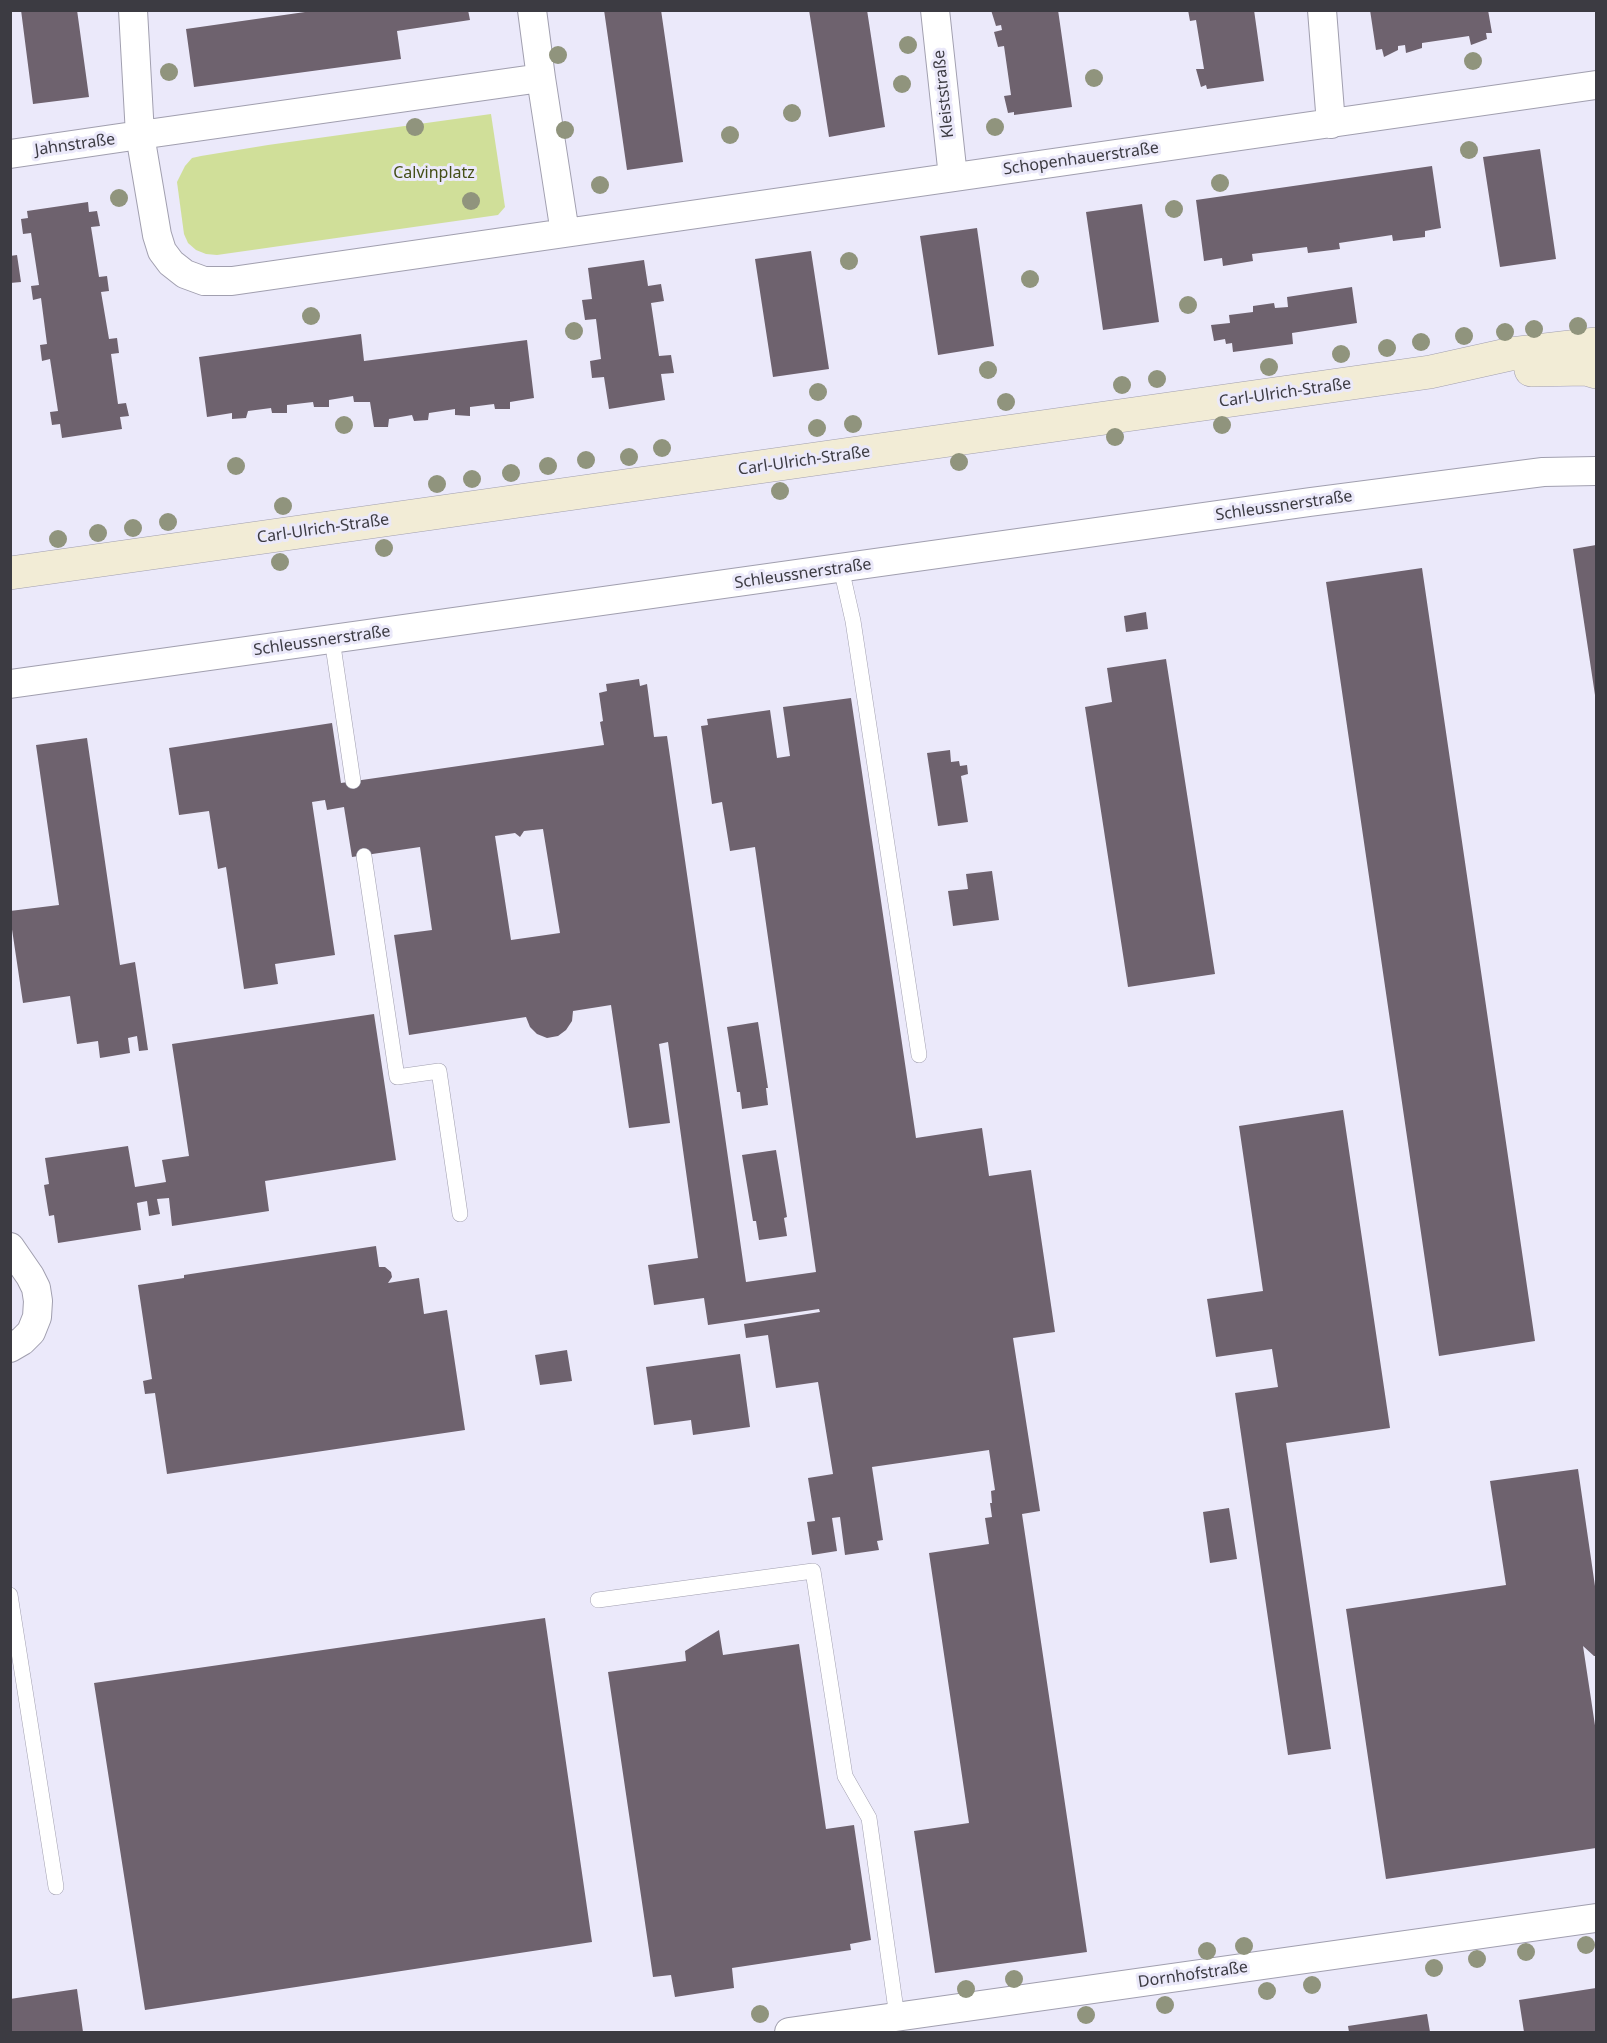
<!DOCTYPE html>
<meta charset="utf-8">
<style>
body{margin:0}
#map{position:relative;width:1607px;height:2043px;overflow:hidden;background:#ebe9fa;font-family:"Noto Sans",sans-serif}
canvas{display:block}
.frame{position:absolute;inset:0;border:12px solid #3c3b42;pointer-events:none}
</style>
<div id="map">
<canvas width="1607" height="2043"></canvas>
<div class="frame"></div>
</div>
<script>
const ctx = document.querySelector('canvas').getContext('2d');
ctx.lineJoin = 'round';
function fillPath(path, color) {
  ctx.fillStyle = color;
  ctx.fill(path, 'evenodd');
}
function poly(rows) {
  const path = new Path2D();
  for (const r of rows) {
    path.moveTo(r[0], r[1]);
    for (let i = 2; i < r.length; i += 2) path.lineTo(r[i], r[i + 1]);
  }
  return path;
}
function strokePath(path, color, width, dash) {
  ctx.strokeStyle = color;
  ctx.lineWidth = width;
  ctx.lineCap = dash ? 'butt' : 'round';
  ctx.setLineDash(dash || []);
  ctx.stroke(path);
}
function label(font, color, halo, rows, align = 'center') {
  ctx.font = font + ' "Noto Sans",sans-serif';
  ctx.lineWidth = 6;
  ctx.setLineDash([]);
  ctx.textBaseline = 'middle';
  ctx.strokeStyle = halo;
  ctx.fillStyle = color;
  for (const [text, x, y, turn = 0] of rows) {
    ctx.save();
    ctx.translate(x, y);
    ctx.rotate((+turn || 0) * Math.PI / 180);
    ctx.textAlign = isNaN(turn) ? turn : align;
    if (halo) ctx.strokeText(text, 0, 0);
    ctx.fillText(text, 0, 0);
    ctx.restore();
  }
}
const green = poly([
 [491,114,505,207,498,215,217,255,206,254,196,250,188,243,184,234,177,182,185,166,192,158,201,156,268,145]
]);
const building = poly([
 [21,10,77,10,89,97,33,104],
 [319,10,468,10,470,20,397,31,401,59,194,87,186,29],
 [604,10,661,10,683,162,627,170],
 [809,10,867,10,885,127,829,137],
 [991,10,1058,10,1072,107,1014,115,1014,112,1008,113,1004,96,1011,95,1004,46,998,47,994,32,1002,30,1001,25,996,26],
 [1188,10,1254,10,1264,81,1207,89,1206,85,1201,87,1196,69,1204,69,1196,20,1190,21],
 [1370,10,1488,10,1492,33,1486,33,1487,39,1471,45,1469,36,1422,43,1422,48,1406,53,1405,45,1398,46,1398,50,1384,57,1382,49,1376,50],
 [1540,149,1556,259,1500,267,1483,157],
 [1432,166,1441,228,1425,231,1425,237,1393,241,1392,235,1339,243,1340,249,1308,253,1307,247,1252,254,1253,261,1223,266,1222,258,1204,261,1196,200],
 [88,202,89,212,97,211,100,226,91,227,99,277,107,276,109,291,101,292,109,339,117,338,119,353,111,354,118,404,126,403,129,416,120,417,122,429,62,438,60,424,52,425,50,412,58,411,50,359,42,361,40,345,47,344,41,298,33,300,31,286,39,285,31,233,23,234,21,219,28,218,27,211],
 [1142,204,1159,322,1103,330,1086,212],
 [977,228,994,346,938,355,920,236],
 [811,251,829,369,773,377,755,259],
 [17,255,21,282,10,283,10,256],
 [644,260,648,286,661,284,664,301,651,303,659,356,671,355,674,373,661,374,665,400,609,409,604,377,592,378,590,361,601,359,596,319,585,320,582,300,592,299,588,268],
 [1352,287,1357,323,1292,333,1293,344,1233,352,1232,343,1226,344,1225,339,1214,341,1211,325,1230,323,1229,315,1253,312,1253,306,1274,303,1275,308,1288,307,1287,297],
 [361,334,364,361,527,340,534,398,510,402,510,409,495,409,494,404,470,407,470,416,455,415,455,409,429,413,428,420,414,421,412,415,389,419,388,427,374,427,370,402,354,402,353,396,329,400,329,407,314,407,313,402,287,405,287,413,272,413,271,408,248,411,246,418,232,419,232,413,207,417,199,357],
 [1596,545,1596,695,1595,695,1573,549],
 [1422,568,1535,1341,1439,1356,1326,582],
 [1146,612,1148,629,1126,632,1124,616],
 [1166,659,1215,974,1128,987,1085,707,1112,702,1107,668],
 [639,679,640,686,647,684,654,737,667,736,746,1282,816,1272,755,847,730,851,722,802,712,804,701,726,708,725,707,719,770,710,777,758,790,756,783,707,851,698,916,1138,982,1128,989,1176,1031,1170,1055,1332,1013,1338,1040,1511,1022,1514,1087,1952,935,1973,914,1831,969,1823,929,1553,989,1544,985,1518,992,1517,990,1503,992,1503,991,1491,995,1490,989,1450,872,1467,883,1540,877,1541,879,1550,845,1555,840,1517,832,1518,837,1551,812,1555,807,1522,815,1521,808,1478,833,1474,818,1382,776,1388,768,1335,746,1338,744,1324,820,1312,819,1309,708,1325,704,1298,654,1305,648,1265,698,1258,668,1042,659,1044,670,1123,629,1128,611,1005,573,1011,572,1021,566,1030,558,1036,547,1038,537,1034,530,1027,526,1017,409,1035,394,935,432,930,420,847,352,857,344,807,327,810,325,800,312,802,335,955,275,964,278,984,244,989,226,867,218,869,209,811,179,815,169,748,332,723,341,783,604,745,600,722,603,721,599,693,607,691,606,684],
 [543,829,560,933,511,940,495,836,515,833,520,837,524,831],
 [87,738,120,965,135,962,148,1050,139,1051,137,1036,128,1038,130,1053,100,1058,98,1041,77,1044,70,996,23,1003,10,916,10,911,59,905,36,745],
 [950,750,951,762,959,761,960,766,967,765,968,774,961,776,968,822,938,826,927,753],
 [992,871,999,920,953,926,948,891,968,889,966,874],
 [374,1014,396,1160,265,1181,269,1211,172,1226,169,1198,157,1199,160,1214,149,1216,147,1201,137,1203,141,1230,58,1243,54,1215,49,1216,44,1185,49,1184,45,1158,128,1146,135,1187,166,1182,162,1160,189,1156,172,1044],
 [758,1022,768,1088,766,1088,768,1105,742,1109,740,1092,737,1092,727,1027],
 [1343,1110,1390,1428,1286,1443,1331,1749,1288,1755,1235,1393,1278,1387,1272,1349,1216,1357,1207,1299,1263,1291,1239,1126],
 [776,1150,787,1217,784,1218,787,1236,759,1240,756,1221,753,1221,742,1155],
 [376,1246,379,1267,385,1267,391,1272,392,1277,388,1283,419,1278,424,1314,447,1310,465,1430,167,1474,155,1393,145,1394,143,1381,152,1379,138,1285,184,1278,184,1275],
 [567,1350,572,1381,540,1385,535,1355],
 [740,1354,750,1427,693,1435,691,1420,654,1425,646,1367],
 [1578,1469,1596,1593,1596,1656,1594,1656,1583,1646,1596,1732,1596,1848,1386,1879,1346,1609,1506,1585,1490,1481],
 [1229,1508,1237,1559,1210,1563,1203,1512],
 [545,1618,592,1942,145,2010,94,1683],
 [719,1630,723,1655,799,1644,826,1829,854,1825,871,1940,850,1944,851,1950,732,1968,734,1988,675,1997,671,1975,653,1977,608,1672,686,1661,685,1651],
 [1596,1988,1596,2032,1524,2032,1519,2000],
 [77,1989,83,2032,10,2032,10,1999],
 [1427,2014,1430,2032,1349,2032,1348,2026]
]);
const lane = poly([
 [841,568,853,621,919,1055],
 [332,639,353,781],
 [364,856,397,1077,439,1071,460,1214],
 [10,1595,56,1887],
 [598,1600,813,1571,845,1776,869,1818,897,2017]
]);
const street = poly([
 [532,10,541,78],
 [935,10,953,177],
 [1322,10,1331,124],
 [541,78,565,233,232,281,204,281,185,274,171,263,162,251,157,235,140,135,541,78],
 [10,154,140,135,133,10],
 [565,233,1596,85],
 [10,684,1310,502,1543,472,1596,471],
 [10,1247,30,1276,36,1288,38,1301,37,1317,31,1332,22,1341,10,1348],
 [789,2032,1596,1918]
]);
const secondary = poly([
 [1531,370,1586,369,1596,372],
 [10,573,1430,372,1511,354,1596,344]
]);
const trees = [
 [908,45],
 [558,55],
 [1473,61],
 [169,72],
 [1094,78],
 [902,84],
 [792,113],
 [415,127],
 [995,127],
 [565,130],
 [730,135],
 [1469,150],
 [1220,183],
 [600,185],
 [119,198],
 [471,201],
 [1174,209],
 [849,261],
 [1030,279],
 [1188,305],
 [311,316],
 [1578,326],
 [1534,329],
 [574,331],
 [1505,332],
 [1464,336],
 [1421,342],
 [1387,348],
 [1341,354],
 [1269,367],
 [988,370],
 [1157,379],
 [1122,385],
 [818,392],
 [1006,402],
 [853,424],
 [344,425],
 [1222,425],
 [817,428],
 [1115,437],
 [662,448],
 [629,457],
 [586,460],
 [959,462],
 [236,466],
 [548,466],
 [511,473],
 [472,479],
 [437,484],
 [780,491],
 [283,506],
 [168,522],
 [133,528],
 [98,533],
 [58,539],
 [384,548],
 [280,562],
 [1586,1945],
 [1244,1946],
 [1207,1951],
 [1526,1952],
 [1477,1959],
 [1434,1968],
 [1014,1979],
 [1312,1985],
 [966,1989],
 [1267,1991],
 [1165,2005],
 [760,2014],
 [1086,2015]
];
const streetNames = [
 ["Kleiststraße",944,94,-96],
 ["Jahnstraße",75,145,-8],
 ["Schopenhauerstraße",1081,159,-8],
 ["Carl-Ulrich-Straße",1285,393,-8],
 ["Carl-Ulrich-Straße",804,461,-8],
 ["Schleussnerstraße",1284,506,-8],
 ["Carl-Ulrich-Straße",323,529,-8],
 ["Schleussnerstraße",803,574,-8],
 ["Schleussnerstraße",322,641,-8],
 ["Dornhofstraße",1193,1975,-8]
];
const parkNames = [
 ["Calvinplatz",434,173]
];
fillPath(green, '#d0df99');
fillPath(building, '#6e626e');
strokePath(lane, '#a19faf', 16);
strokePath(street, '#a19faf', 30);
strokePath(secondary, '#a19faf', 34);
strokePath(lane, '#fff', 15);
strokePath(street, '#fff', 28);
strokePath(secondary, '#f2ecd6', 33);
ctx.fillStyle = '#90947d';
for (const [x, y] of trees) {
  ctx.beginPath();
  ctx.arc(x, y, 9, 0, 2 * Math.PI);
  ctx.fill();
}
label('16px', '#3c3b42', '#ebe9fa', streetNames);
label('16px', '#454f17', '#ebe9fa', parkNames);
</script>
